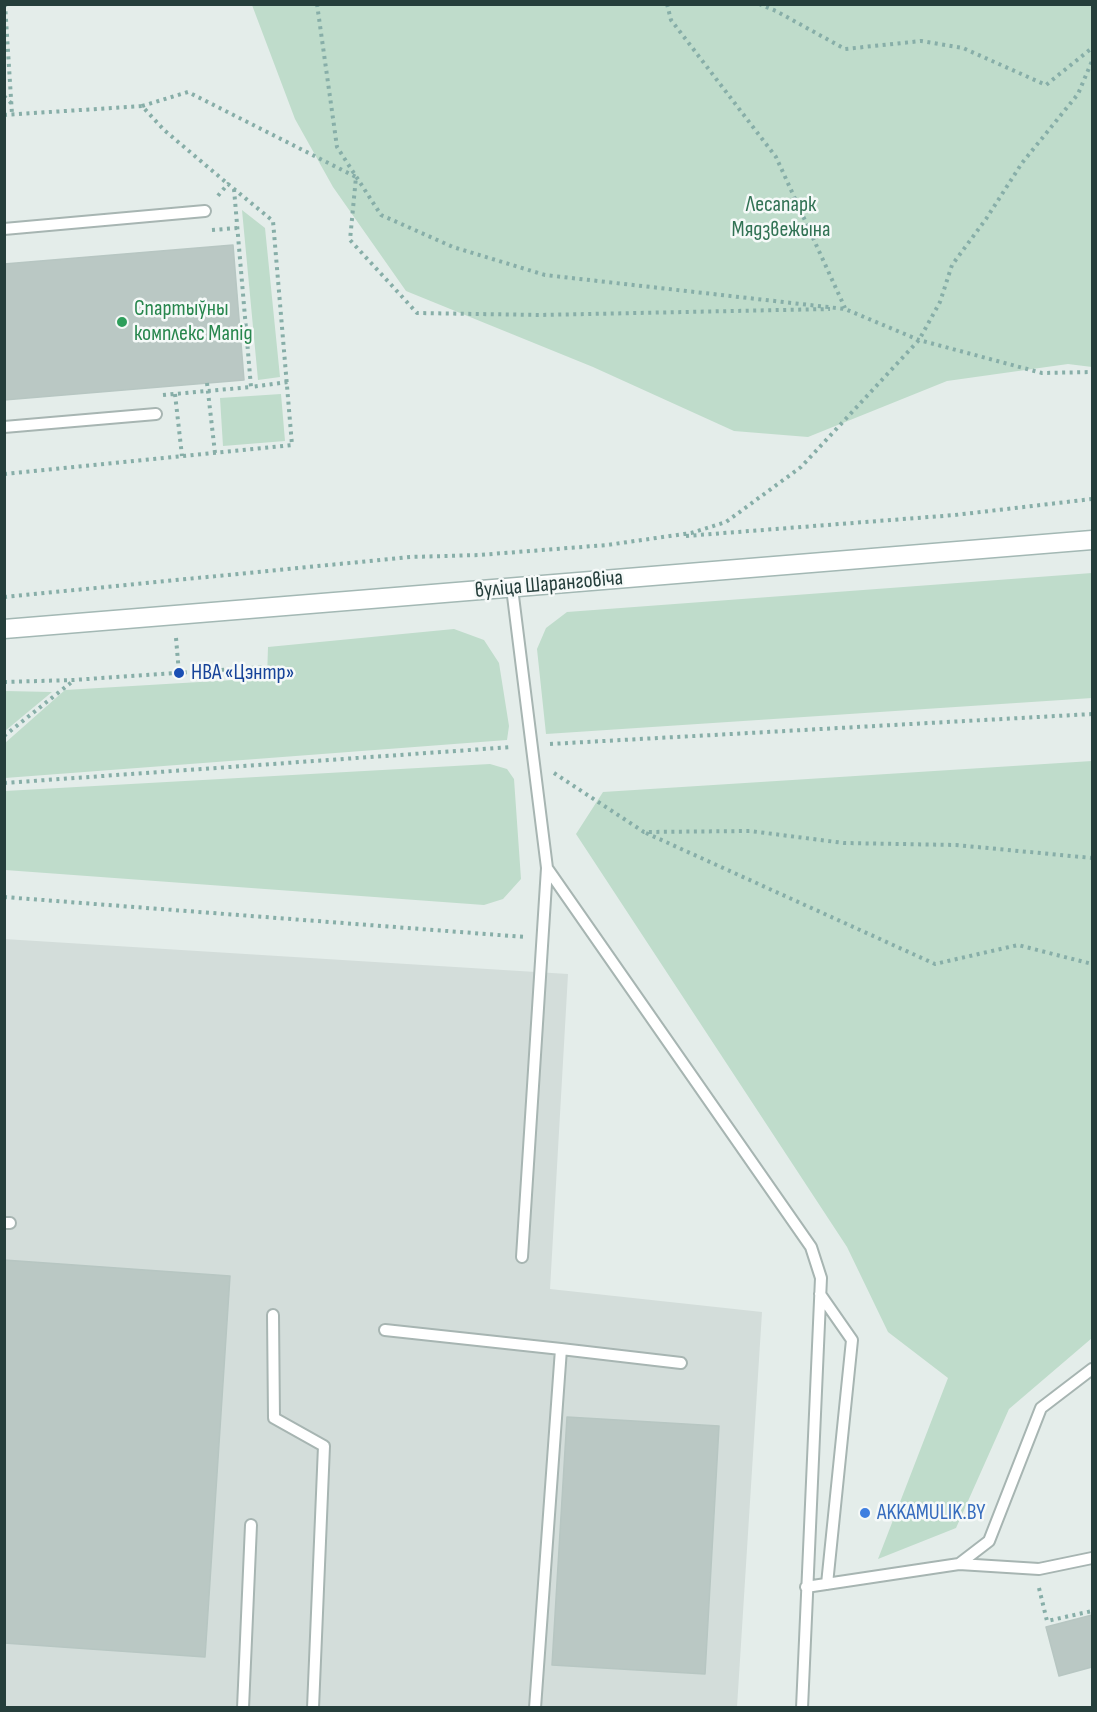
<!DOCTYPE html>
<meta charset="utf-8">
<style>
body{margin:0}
#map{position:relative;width:1097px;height:1712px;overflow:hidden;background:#e4edea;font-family:"Sofia Sans Condensed",sans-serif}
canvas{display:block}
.frame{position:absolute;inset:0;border:6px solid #253e3b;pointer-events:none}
</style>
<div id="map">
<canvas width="1097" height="1712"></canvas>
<div class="frame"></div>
</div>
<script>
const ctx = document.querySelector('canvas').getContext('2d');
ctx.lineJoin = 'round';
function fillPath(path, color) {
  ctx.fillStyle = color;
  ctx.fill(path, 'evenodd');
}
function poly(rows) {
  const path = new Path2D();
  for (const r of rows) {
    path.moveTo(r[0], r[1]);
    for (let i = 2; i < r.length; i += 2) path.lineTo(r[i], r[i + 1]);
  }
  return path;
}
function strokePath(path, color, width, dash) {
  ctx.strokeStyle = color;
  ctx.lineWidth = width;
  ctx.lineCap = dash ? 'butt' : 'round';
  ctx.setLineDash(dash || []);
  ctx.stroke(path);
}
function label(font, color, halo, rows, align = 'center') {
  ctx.font = font + ' "Sofia Sans Condensed",sans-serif';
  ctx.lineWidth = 5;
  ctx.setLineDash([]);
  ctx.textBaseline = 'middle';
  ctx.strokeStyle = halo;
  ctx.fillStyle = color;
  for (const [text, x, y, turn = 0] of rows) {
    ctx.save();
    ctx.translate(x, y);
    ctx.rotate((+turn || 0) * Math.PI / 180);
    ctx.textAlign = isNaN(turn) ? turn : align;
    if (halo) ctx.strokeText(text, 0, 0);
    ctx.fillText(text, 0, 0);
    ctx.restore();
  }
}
const built = poly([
 [4,939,568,974,550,1289,762,1312,737,1707,5,1707]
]);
const green = poly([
 [252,5,1092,5,1092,367,1068,364,947,381,808,437,734,431,593,367,406,291,333,187,295,119],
 [242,210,265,228,280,377,258,380],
 [281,394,285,441,223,446,220,398],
 [1092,573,1092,698,546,734,537,649,546,628,567,612],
 [454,629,484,640,499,663,509,726,507,740,5,778,5,743,65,690,267,678,268,647],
 [5,691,52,692,5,731],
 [1092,761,1092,1338,1009,1409,956,1528,878,1559,948,1378,888,1332,847,1247,576,834,603,792],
 [490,764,507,769,514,779,521,879,503,899,484,905,5,870,5,791]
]);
const building = poly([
 [233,245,244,380,4,400,4,264,233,245],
 [4,1260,230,1276,205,1657,4,1643,4,1260],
 [567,1417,719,1426,705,1674,552,1665,567,1417],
 [1092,1615,1092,1667,1059,1676,1046,1627,1092,1615]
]);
const path = poly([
 [5,4,12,114],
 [317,4,337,147,381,215,453,247,545,275,845,309,919,340,1042,373,1092,372],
 [667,4,671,20,776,157,845,308],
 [759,4,776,11,845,49,921,41,963,48,1046,85,1092,48],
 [4,96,12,104],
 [142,106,188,92,356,177,350,240,417,313,540,315,830,309],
 [4,115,142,106,164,130,228,184],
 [234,189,251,387,288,382],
 [212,230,237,228],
 [207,383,215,453],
 [175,394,182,456],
 [163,395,251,387],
 [4,474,292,445,273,221,228,184,216,198],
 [686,536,955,515,1092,499],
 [4,597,410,557,479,555,607,545,691,533,726,522,801,467,919,340,940,302,952,265,986,219,1022,163,1078,94,1092,61],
 [176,638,179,673],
 [4,682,73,680,264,667],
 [4,736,73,681],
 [550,744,1092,714],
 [554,773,644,832,750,831,844,843,956,845,1092,858],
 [4,783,512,747],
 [646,833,935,964,1018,945,1092,964],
 [4,897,525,937],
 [1039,1588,1047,1621,1092,1611]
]);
const lane = poly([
 [4,229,205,211],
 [4,427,156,414],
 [512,588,547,868,811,1247,821,1278,802,1708],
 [4,1223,10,1223],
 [522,1257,547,868],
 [820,1294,852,1340,827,1584],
 [273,1315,274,1418,324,1446,313,1708],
 [385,1330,561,1349],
 [959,1564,989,1541,1041,1408,1092,1369],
 [806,1587,959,1564,1039,1569,1092,1558],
 [243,1708,251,1525],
 [535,1708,561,1349,681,1363]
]);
const secondary = poly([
 [4,629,1092,540]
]);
const markers = [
 [122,322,6,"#2e9e5b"],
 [179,673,6,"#1a4fb4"],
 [865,1513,6,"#3f7fe0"]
];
const parkNames = [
 ["Лесапарк",781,205],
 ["Мядзвежына",781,230]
];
const leisureNames = [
 ["Спартыўны",134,309],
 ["комплекс Мапід",134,334]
];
const streetNames = [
 ["вуліца Шаранговіча",549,585,-5]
];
const transitNames = [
 ["НВА «Цэнтр»",191,673]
];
const shopNames = [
 ["AKKAMULIK.BY",877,1513]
];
fillPath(built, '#d3ddda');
fillPath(green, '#bfdccb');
fillPath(building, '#bac8c4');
strokePath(building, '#b7c6c2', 1.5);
strokePath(lane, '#a7b5b2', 14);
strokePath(secondary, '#a3b8b4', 21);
strokePath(path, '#87aea8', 4, [3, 4.5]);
strokePath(lane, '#fff', 10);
strokePath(secondary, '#fff', 18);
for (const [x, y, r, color] of markers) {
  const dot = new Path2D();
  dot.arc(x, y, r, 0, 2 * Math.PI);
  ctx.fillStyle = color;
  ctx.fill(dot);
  strokePath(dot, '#f5f9f8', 2);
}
label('22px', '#317254', '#f5f9f8', parkNames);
label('22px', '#27864d', '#f5f9f8', leisureNames, 'left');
label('22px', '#253e3b', '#f5f9f8', streetNames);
label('22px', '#164399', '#f5f9f8', transitNames, 'left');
label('22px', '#366cbe', '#f5f9f8', shopNames, 'left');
</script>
